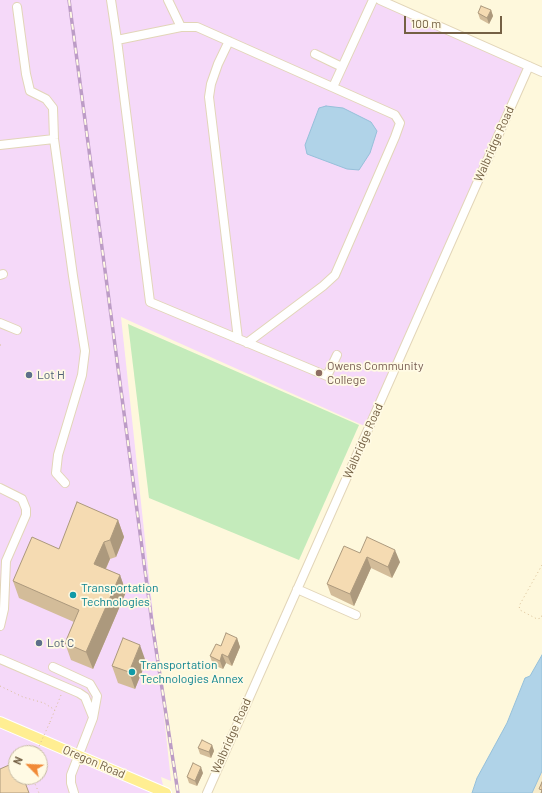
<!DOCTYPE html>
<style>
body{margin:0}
#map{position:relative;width:542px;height:793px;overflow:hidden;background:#fef8dc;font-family:Barlow,sans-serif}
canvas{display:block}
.north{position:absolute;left:8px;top:745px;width:40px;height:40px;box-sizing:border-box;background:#fffae4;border:1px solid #c7bca4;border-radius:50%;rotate:294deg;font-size:11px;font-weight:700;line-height:16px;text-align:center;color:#746044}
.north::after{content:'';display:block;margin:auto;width:14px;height:18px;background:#f18a37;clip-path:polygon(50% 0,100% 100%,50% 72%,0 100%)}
.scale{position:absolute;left:404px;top:16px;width:98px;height:18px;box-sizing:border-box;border:2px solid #746044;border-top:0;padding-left:5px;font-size:12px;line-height:14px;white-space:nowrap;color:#746044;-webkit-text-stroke:3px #fffae4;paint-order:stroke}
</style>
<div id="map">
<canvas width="542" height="793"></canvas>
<div class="north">N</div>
<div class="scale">100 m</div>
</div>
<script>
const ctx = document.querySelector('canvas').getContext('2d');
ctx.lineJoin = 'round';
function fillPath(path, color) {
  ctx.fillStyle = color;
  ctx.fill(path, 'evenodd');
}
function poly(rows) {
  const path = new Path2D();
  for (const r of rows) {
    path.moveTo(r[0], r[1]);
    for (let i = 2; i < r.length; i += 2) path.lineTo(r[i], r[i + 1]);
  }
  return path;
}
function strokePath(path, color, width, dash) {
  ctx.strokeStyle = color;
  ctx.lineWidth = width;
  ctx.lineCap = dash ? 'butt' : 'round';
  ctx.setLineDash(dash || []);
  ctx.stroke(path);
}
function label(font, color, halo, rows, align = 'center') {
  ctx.font = font + ' Barlow,sans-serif';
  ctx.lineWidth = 3.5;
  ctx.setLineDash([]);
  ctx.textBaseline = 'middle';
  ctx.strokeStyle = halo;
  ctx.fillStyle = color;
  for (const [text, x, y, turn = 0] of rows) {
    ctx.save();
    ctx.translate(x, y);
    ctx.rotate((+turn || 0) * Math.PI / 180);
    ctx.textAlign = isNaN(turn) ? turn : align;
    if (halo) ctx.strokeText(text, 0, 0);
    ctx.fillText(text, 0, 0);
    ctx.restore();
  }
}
const residential = poly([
 [542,753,542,793,524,793]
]);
const education = poly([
 [0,0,380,0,529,66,369,428,121,317,171,781,161,777,165,793,0,793],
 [16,753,40,753,40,777,16,777]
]);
const green = poly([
 [128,324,359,425,299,560,149,498]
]);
const water = poly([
 [326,106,343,108,371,122,377,131,370,153,359,170,347,169,307,154,305,145,319,108,326,106],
 [542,655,542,771,532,793,472,793,477,778,507,723,525,678,530,676,542,655]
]);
const path = poly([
 [0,345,1,345],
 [542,565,519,606,520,610,537,619,541,618,542,615],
 [0,686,23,697,44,703,55,710],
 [50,722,61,695],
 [32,777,39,793]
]);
const minor = poly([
 [111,0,117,40],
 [168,0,181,27],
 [380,0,542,72],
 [17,7,26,74,30,91,46,99,53,108,54,139,73,276,85,351,82,375,58,455,56,473,65,483],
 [229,41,218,64,211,84,209,97,238,339],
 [315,54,342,67],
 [333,87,373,0],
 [0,145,54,139],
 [0,275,3,274],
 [0,323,17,330],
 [247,343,323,286,335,275,395,137,400,123,395,115,197,27,181,27,117,40,150,302,327,376,337,355],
 [0,488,22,499,26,509,26,515,6,561,4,609,0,626],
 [297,589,356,615],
 [0,659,79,693,85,697,93,717],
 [53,667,90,684,97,696,93,718,71,775,71,783,74,793],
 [207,793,529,66]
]);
const major = poly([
 [0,722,166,793]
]);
const rail = poly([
 [69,0,152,623,178,793]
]);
const pathBridge = poly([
 [36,753,50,722]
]);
const wall = poly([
 [491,10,493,16,489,24,480,19,478,13],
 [118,520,124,537,116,557,110,559,106,569,120,575,126,592,93,669,71,660,65,643,74,622,19,598,13,581,59,549],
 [360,553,400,562,392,578,371,568,354,606,331,595,327,584],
 [237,638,240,647,232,666,226,663,223,669,213,665,210,656,221,646],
 [146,662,135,689,118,683,112,666],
 [212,745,214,751,211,758,200,754,198,748],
 [203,773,197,786,189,783,187,777]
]);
const shadedWall = poly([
 [491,10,493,16,489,24,487,18],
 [118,520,124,537,116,557,110,540],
 [104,542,110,559,100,581,94,564],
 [395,550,400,562,392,578,388,567],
 [367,557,371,568,354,606,350,594],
 [120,575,126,592,93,669,86,652],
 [237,638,240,647,232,666,228,657],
 [140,645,146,662,135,689,129,672],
 [222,654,226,663,223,669,220,661],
 [212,745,214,751,211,758,209,752],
 [201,767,203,773,197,786,195,781],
 [23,777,27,777,28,779,26,785]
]);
const building = poly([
 [481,6,491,10,487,18,478,13,481,6],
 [77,502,118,520,110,540,104,542,94,564,120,575,86,652,65,643,79,610,13,581,32,537,59,549,77,502],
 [367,537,395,550,388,567,367,557,350,594,327,584,344,546,360,553,367,537],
 [226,633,237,638,228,657,222,654,220,661,210,656,216,644,221,646,226,633],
 [123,638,140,645,129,672,112,666,123,638],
 [202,740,212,745,209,752,198,748,202,740],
 [16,762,16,777,23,777,29,793,0,793,0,769,16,762],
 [193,763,201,767,195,781,187,777,193,763],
 [542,782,542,793,541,793,542,790,539,789,542,782]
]);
const markers = [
 [319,373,4,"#8d6e63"],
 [29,375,4,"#5c6f8a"],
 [73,595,4,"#0f9aa8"],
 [39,643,4,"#5c6f8a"],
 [132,672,4,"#0f9aa8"]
];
const streetNames = [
 ["Walbridge Road",494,144,-66],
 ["Walbridge Road",363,441,-66],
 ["Walbridge Road",231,736,-66],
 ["Oregon Road",94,762,23]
];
const educationNames = [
 ["Owens Community",327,366],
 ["College",327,380]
];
const serviceNames = [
 ["Lot H",37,375],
 ["Lot C",47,643]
];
const cultureNames = [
 ["Transportation",81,588],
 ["Technologies",81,602],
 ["Transportation",140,665],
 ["Technologies Annex",140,679]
];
fillPath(residential, '#f6ebca');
fillPath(education, '#f5d9f9');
fillPath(green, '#c4ebbb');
fillPath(water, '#b0d3e8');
strokePath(water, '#96c0da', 1);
strokePath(minor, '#e2d5b8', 10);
strokePath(major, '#fff', 12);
strokePath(path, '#d9bf96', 1, [1, 3]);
strokePath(minor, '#fff', 8);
strokePath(major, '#ffee92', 10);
strokePath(rail, '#bc9cc6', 3.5);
strokePath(rail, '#fffae4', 2, [6]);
strokePath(pathBridge, '#d9bf96', 1, [1, 3]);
fillPath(wall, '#d3bc99');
fillPath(shadedWall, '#ac997d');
fillPath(building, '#f5dbb2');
strokePath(building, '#ac997d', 1);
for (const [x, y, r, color] of markers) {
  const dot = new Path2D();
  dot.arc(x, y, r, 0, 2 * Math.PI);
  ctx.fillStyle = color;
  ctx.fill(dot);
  strokePath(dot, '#fffae4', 1.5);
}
label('12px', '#746044', '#fffae4', streetNames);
label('12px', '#785e54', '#fffae4', educationNames, 'left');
label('12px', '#4e5e75', '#fffae4', serviceNames, 'left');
label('12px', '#0d838f', '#fffae4', cultureNames, 'left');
</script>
